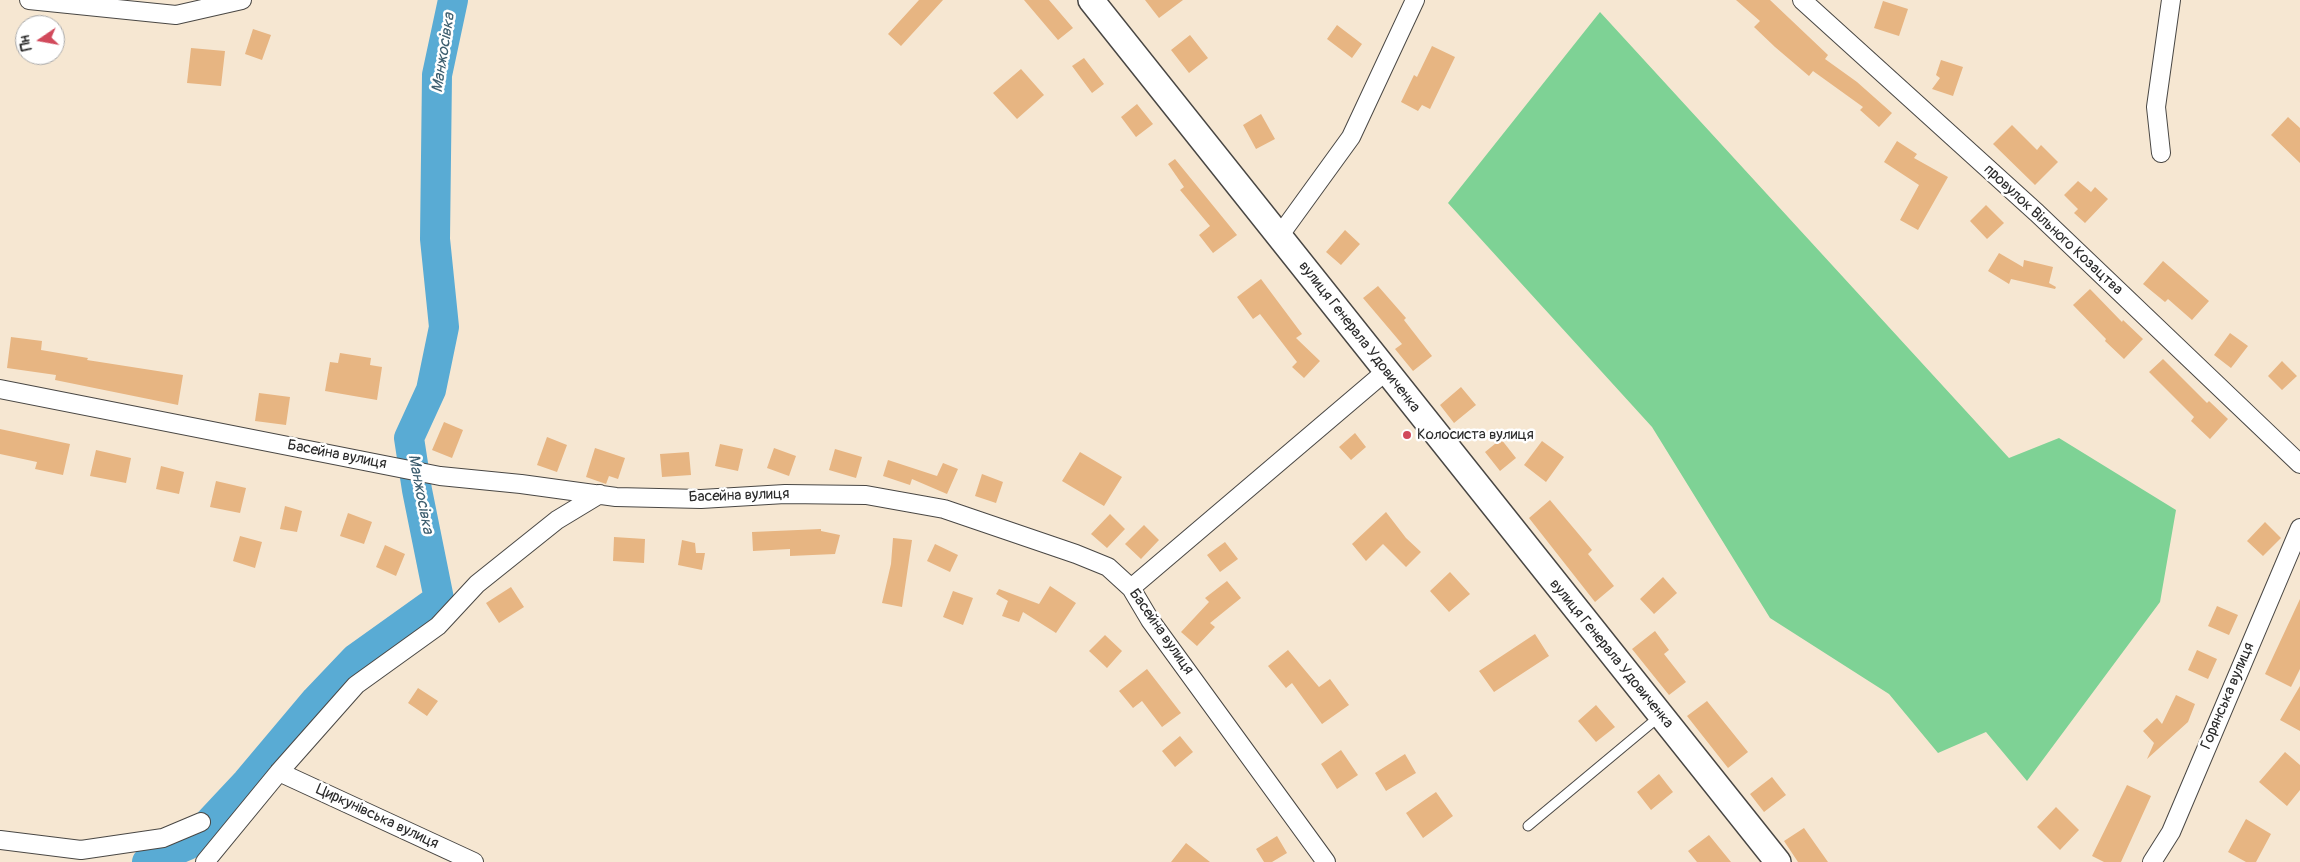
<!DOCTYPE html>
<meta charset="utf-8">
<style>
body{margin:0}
#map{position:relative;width:2300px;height:862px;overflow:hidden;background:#f6e7d2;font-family:Pangolin,sans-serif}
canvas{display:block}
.north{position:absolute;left:15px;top:15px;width:50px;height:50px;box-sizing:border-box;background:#fff;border:1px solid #aaa;border-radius:50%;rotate:258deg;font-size:14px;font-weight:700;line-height:20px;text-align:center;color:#2b2b2b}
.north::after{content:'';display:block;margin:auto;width:18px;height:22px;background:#d1495b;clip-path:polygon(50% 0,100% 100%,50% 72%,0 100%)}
</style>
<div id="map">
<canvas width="2300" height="862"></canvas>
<div class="north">Пн</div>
</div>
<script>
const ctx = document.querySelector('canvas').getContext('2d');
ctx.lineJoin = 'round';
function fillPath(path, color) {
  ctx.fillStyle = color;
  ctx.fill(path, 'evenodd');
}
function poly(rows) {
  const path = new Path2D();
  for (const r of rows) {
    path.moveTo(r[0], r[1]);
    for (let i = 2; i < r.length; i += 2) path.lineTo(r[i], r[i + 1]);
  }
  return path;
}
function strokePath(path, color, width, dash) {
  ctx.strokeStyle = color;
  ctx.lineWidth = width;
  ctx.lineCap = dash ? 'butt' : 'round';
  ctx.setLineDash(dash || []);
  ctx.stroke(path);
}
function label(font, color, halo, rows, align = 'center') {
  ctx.font = font + ' Pangolin,sans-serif';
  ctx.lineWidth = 5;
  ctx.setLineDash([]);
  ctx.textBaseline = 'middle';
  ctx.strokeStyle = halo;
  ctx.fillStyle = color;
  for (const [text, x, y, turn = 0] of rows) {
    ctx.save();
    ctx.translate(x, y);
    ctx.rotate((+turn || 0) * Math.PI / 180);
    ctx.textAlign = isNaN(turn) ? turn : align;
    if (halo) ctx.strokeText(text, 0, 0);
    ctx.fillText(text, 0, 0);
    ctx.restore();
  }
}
const green = poly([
 [1600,12,2009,458,2059,438,2176,510,2160,602,2027,781,1986,732,1938,753,1889,694,1770,618,1652,427,1448,203]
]);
const river = poly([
 [147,862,188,845,247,782,316,700,355,659,439,599,417,490,409,438,431,390,444,327,435,239,437,75,453,0]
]);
const building = poly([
 [919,0,943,0,901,46,888,34],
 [1024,0,1049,0,1073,28,1058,40],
 [1145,0,1183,0,1159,18],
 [1736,0,1770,0,1828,55,1825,59,1857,82,1892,113,1879,127,1860,110,1863,107,1813,71,1809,76,1775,47,1754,27,1760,21],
 [1883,1,1908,9,1899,36,1874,28],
 [1337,25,1362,44,1352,58,1327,39],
 [253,29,271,35,262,60,245,54],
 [1190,35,1208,58,1189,73,1171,50],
 [1432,46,1455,57,1430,109,1422,105,1418,111,1401,102,1414,75,1417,77],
 [191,48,225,51,221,86,187,83],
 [1084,58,1104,84,1092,93,1072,66],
 [1941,60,1963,67,1953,96,1932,89,1940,78,1936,75],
 [1021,69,1044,95,1017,119,993,93],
 [1137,104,1153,124,1136,137,1121,117],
 [1261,114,1275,139,1256,149,1243,125],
 [2288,117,2300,128,2300,163,2271,135],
 [2012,125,2037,150,2041,145,2058,162,2035,185,1993,144],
 [1897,141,1917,154,1914,158,1948,177,1918,230,1900,220,1919,185,1884,162],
 [1175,159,1237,235,1213,253,1199,235,1210,226,1180,190,1184,187,1168,164],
 [2078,181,2091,192,2095,187,2108,199,2085,223,2074,213,2078,209,2064,195],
 [1986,205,2004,223,1987,239,1970,221],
 [1345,230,1360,244,1341,265,1326,252],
 [1999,253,2023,267,2024,260,2053,267,2049,283,2056,287,2055,289,2011,279,2009,284,1988,271],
 [2163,261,2209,301,2192,320,2168,299,2165,302,2143,284],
 [1261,279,1302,334,1296,338,1320,361,1304,378,1292,367,1297,362,1260,314,1253,319,1237,297],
 [1378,286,1406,318,1404,320,1432,356,1413,371,1395,349,1402,344,1363,298],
 [2090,289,2122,322,2123,320,2143,339,2124,359,2105,341,2106,339,2073,305],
 [2230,333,2248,346,2231,368,2214,355],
 [11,337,42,341,41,350,88,358,87,360,183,375,178,405,55,380,56,375,7,368],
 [340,353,371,358,370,365,382,367,377,400,325,391,330,362,338,363],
 [2163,359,2207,403,2209,401,2228,419,2210,439,2191,421,2194,417,2149,372],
 [2282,361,2297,376,2282,390,2268,376],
 [1461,387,1476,405,1454,423,1440,405],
 [259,393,290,397,286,425,255,421],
 [444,422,463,430,452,458,432,450],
 [0,429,70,444,63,475,35,469,37,462,0,454],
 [1355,433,1366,447,1351,460,1339,447],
 [547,437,567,445,557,472,537,465],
 [1501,439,1516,458,1500,471,1485,452],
 [1542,441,1564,457,1546,482,1524,465],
 [720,444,743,449,738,471,715,466],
 [595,448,625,458,618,479,609,476,606,484,586,477],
 [774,448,796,456,789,476,767,468],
 [835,449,862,457,856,478,829,470],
 [96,450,131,458,126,483,90,476],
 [689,452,691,475,662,477,660,454],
 [1080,452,1122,477,1104,506,1062,481],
 [888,460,937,476,943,463,958,469,947,494,912,479,910,485,883,476],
 [161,466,184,472,179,494,156,489],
 [982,474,1003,482,996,503,975,496],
 [216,481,246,488,240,513,210,507],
 [1550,500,1592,550,1588,554,1614,586,1595,602,1529,518],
 [285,506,302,511,297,532,280,529],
 [1386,512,1406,538,1421,552,1406,567,1383,544,1366,561,1352,544],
 [348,513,372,522,364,544,340,536],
 [1110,514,1125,529,1107,548,1091,534],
 [2265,522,2281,538,2263,556,2247,541],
 [1144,525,1159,540,1141,559,1125,544],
 [821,529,821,531,840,535,835,554,790,556,790,549,753,551,752,532],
 [240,536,262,542,255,568,233,561],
 [614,537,645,539,644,563,613,561],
 [893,538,912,540,902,607,882,603,891,564],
 [682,540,695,543,696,553,705,553,702,570,678,565],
 [1225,542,1238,559,1220,572,1207,555],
 [935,544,958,555,950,572,927,561],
 [385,545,405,554,396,576,376,567],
 [1450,572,1470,594,1449,612,1430,591],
 [1663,577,1677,593,1654,614,1640,599],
 [1227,581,1241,598,1210,623,1215,627,1197,646,1181,632,1209,602,1205,598],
 [1050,586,1076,603,1056,633,1023,612,1019,622,1002,616,1008,601,996,594,999,589,1039,604],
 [511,587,524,607,499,623,486,603],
 [953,591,973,598,963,625,943,617],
 [2300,599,2300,669,2291,687,2265,674],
 [2217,606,2238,615,2229,635,2208,626],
 [1655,631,1669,650,1664,654,1686,682,1669,695,1632,649],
 [1535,634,1549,656,1494,692,1479,671],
 [1105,635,1122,651,1107,668,1089,651],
 [1288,650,1319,687,1330,679,1349,705,1322,724,1292,683,1286,688,1268,666],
 [2197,650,2217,659,2208,679,2188,670],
 [1147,669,1181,713,1162,727,1142,701,1133,708,1119,691],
 [2300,686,2300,731,2280,720],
 [418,688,438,701,427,716,408,703],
 [2176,695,2195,704,2188,722,2147,759,2154,743,2143,731,2157,718,2162,724],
 [1707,701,1748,752,1728,768,1687,716],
 [1596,705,1615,727,1596,742,1578,721],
 [1180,736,1193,752,1175,767,1162,751],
 [1341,750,1358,775,1337,789,1321,764],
 [2285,752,2300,765,2300,790,2287,806,2259,782],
 [1405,754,1416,773,1386,791,1375,773],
 [1659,774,1673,792,1651,810,1637,792],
 [1772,777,1786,795,1764,812,1750,794],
 [2127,785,2151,796,2121,862,2104,862,2092,856],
 [1436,792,1453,816,1423,838,1406,813],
 [2056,807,2079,830,2060,850,2037,827],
 [2246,819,2271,834,2256,862,2246,862,2228,852],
 [1804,828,1828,862,1798,862,1784,841],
 [1709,835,1731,862,1697,862,1688,851],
 [1277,836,1287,853,1272,862,1264,862,1256,849],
 [1186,843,1210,862,1171,862]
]);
const lane = poly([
 [1528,826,1660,716]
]);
const street = poly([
 [29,0,176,15,242,0],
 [1802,0,2037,213,2300,464],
 [2161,153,2156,107,2171,0],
 [1280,235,1351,137,1415,0],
 [0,389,440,476,521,484,616,497,701,499,785,494,866,495,944,509,1076,554,1108,567,1131,588,1150,620,1326,862],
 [1131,588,1385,372],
 [279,772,474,862],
 [0,840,81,850,163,838,201,822],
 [205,862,279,772,356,685,438,626,477,584,557,520,600,494],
 [2152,862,2171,832,2300,528]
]);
const secondary = poly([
 [1091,0,1778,862]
]);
const markers = [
 [1407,435,5,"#d1495b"]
];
const streetNames = [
 ["провулок Вільного Козацтва",2053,230,43],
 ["вулиця Генерала Удовиченка",1359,337,52],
 ["Басейна вулиця",337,455,11],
 ["Басейна вулиця",739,496,-2],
 ["Басейна вулиця",1161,632,55],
 ["вулиця Генерала Удовиченка",1611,654,51],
 ["Горянська вулиця",2228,696,-67],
 ["Циркунівська вулиця",377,817,25]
];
const poiNames = [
 ["Колосиста вулиця",1417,435]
];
const waterNames = [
 ["Манжосівка",444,53,-81],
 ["Манжосівка",420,494,79]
];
fillPath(green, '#7ed295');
strokePath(river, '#59abd4', 30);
fillPath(building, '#e7b582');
strokePath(lane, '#494744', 11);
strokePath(street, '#494744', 20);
strokePath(secondary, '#494744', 28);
strokePath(lane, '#fff', 9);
strokePath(street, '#fff', 18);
strokePath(secondary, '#fff', 25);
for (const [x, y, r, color] of markers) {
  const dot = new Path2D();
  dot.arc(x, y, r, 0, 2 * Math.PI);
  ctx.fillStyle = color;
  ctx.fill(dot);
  strokePath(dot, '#fff', 2);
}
label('15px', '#2b2b2b', '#fff', streetNames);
label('15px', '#2b2b2b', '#fff', poiNames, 'left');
label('italic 16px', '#3d5e6f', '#fff', waterNames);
</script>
